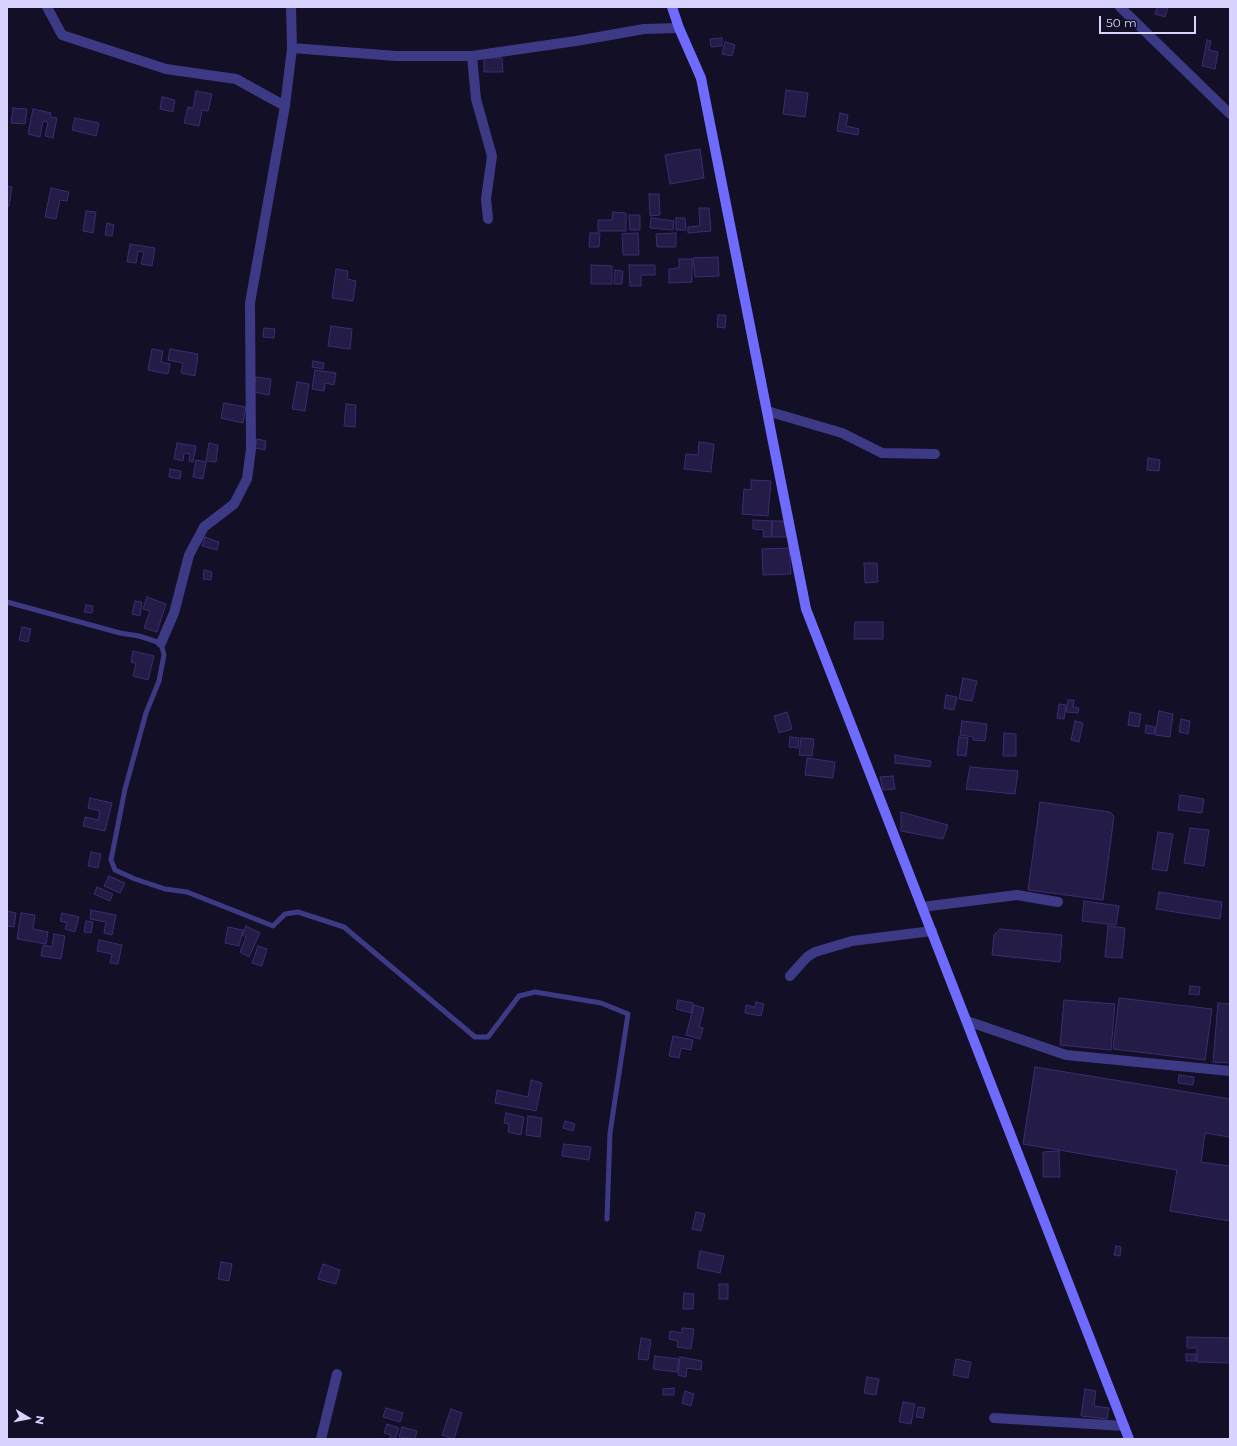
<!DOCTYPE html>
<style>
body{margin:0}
#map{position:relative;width:1237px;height:1446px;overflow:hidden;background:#130f26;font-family:Montserrat,sans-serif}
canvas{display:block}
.frame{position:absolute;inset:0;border:8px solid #d9d4ff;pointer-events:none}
.north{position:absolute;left:8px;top:1398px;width:40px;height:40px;-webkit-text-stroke:3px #130f26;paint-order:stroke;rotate:100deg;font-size:11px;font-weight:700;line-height:16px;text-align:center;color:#d9d4ff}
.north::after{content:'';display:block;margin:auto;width:14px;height:18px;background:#d9d4ff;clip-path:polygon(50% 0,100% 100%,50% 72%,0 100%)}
.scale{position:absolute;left:1099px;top:16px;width:97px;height:18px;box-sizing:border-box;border:2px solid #d9d4ff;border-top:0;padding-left:5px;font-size:12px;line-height:14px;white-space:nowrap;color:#d9d4ff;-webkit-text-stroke:3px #130f26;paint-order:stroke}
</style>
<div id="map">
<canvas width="1237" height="1446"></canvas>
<div class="frame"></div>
<div class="north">N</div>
<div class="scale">50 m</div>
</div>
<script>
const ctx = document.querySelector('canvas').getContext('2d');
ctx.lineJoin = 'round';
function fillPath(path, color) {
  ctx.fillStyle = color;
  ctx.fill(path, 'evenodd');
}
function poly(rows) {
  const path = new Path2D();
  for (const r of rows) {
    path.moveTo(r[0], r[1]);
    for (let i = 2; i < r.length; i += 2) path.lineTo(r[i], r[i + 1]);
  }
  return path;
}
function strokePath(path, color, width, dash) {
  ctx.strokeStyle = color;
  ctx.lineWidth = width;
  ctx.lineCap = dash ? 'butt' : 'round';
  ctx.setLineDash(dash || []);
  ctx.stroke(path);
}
const building = poly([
 [1157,7,1168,7,1165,17,1155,14,1157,7],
 [722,38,722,46,711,47,710,39,722,38],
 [1207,40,1211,41,1209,50,1218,52,1215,69,1202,66,1207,40],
 [725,42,735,45,732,56,722,54,725,42],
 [484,58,502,58,503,72,484,72,484,58],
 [786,90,808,93,805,117,783,114,786,90],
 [196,91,212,94,208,111,202,110,199,126,184,123,188,107,193,108,196,91],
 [162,97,175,100,173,112,160,109,162,97],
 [13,108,27,109,25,124,11,123,13,108],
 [33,109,51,113,50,117,57,118,53,138,45,136,48,122,43,121,40,137,28,134,33,109],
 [840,113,848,115,846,126,859,129,858,135,837,131,840,113],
 [75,118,99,123,96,136,72,130,75,118],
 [700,149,704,178,670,184,665,155,700,149],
 [7,186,12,187,9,206,7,206,7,186],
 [51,188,69,192,67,201,60,200,56,219,45,217,51,188],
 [649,194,659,194,660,215,650,216,649,194],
 [699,208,709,208,711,231,688,233,688,227,700,226,699,208],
 [86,211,96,212,93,233,83,231,86,211],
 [613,212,626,213,626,231,598,231,598,220,612,220,613,212],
 [629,215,640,215,640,230,630,230,629,215],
 [651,218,674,221,673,230,650,228,651,218],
 [676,218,685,218,686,230,676,230,676,218],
 [107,223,114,225,112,236,105,235,107,223],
 [590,233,600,233,599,247,589,247,590,233],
 [638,233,639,255,623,255,622,234,638,233],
 [676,233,676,247,657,247,656,234,676,233],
 [130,244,155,248,152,266,141,264,144,252,138,251,136,263,127,262,130,244],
 [718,257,719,276,695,277,693,258,718,257],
 [679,259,692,259,692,282,669,283,669,269,679,268,679,259],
 [591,265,612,266,612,284,591,284,591,265],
 [629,265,655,265,655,275,641,275,641,286,630,286,629,265],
 [336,269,348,271,347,279,356,281,353,301,332,298,336,269],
 [615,270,623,271,622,284,614,284,615,270],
 [718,315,726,315,725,328,717,327,718,315],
 [331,326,352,329,350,349,328,346,331,326],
 [264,328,275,329,274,338,263,337,264,328],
 [152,349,163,351,161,362,170,364,168,374,148,370,152,349],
 [170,349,198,354,195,376,181,373,183,363,168,360,170,349],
 [313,361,324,363,323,369,312,367,313,361],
 [315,370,336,373,334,385,325,383,324,391,312,389,315,370],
 [256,377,271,379,269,395,253,392,256,377],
 [297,382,309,384,305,411,292,409,297,382],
 [224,403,246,407,243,423,221,418,224,403],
 [346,404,356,405,355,427,344,426,346,404],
 [257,439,266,441,265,450,255,448,257,439],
 [699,442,714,444,711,472,684,469,686,454,698,455,699,442],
 [177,443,196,446,193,462,189,461,190,454,184,453,183,461,174,459,177,443],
 [209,443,218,445,216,462,206,461,209,443],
 [1148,458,1160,460,1159,471,1147,470,1148,458],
 [196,460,206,462,203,479,193,477,196,460],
 [170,469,181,471,180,479,169,477,170,469],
 [751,480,771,481,768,516,742,514,744,489,751,490,751,480],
 [753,520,772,521,771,537,763,537,764,530,753,529,753,520],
 [772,521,787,521,787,537,772,537,772,521],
 [205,537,219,542,217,550,202,546,205,537],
 [789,548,791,574,763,575,762,549,789,548],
 [864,563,877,563,878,582,865,583,864,563],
 [204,570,212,572,211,580,203,579,204,570],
 [147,597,166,604,157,632,144,628,150,611,143,609,147,597],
 [135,601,142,602,140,616,132,614,135,601],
 [86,605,93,606,92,613,84,612,86,605],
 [855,622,883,622,883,639,854,639,855,622],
 [22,627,31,629,28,642,19,640,22,627],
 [133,651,154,656,148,680,133,676,136,663,131,662,133,651],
 [963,678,977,681,972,701,959,699,963,678],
 [946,695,957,697,954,710,944,708,946,695],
 [1068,700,1074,700,1073,707,1079,708,1078,713,1066,712,1068,700],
 [1059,704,1066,705,1064,719,1057,718,1059,704],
 [1159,711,1173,714,1170,737,1155,735,1159,711],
 [787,712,792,729,779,733,774,716,787,712],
 [1130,712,1141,714,1139,727,1128,725,1130,712],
 [1181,719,1190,721,1188,734,1179,732,1181,719],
 [962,721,987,724,985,741,973,740,973,737,960,735,962,721],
 [1075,721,1083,723,1079,742,1071,740,1075,721],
 [1146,725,1155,727,1154,734,1145,733,1146,725],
 [1004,733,1016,734,1016,756,1003,756,1004,733],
 [790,737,799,738,798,748,789,747,790,737],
 [959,737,968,738,966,756,957,755,959,737],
 [801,738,814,739,812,756,799,755,801,738],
 [895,755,931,761,930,767,895,763,895,755],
 [807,758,835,762,833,778,805,775,807,758],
 [970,767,1018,771,1015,794,966,789,970,767],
 [893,776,895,789,883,790,880,777,893,776],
 [1180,795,1204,799,1202,813,1178,810,1180,795],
 [90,798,112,803,105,831,83,826,85,817,98,820,100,811,88,808,90,798],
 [1040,802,1110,812,1114,816,1103,900,1028,890,1040,802],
 [901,812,948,825,943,839,901,831,901,812],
 [1190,828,1209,830,1204,866,1184,863,1190,828],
 [1158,832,1173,834,1167,871,1152,869,1158,832],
 [91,852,101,854,98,868,88,866,91,852],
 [109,876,125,883,120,893,104,886,109,876],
 [97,887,113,894,110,901,94,894,97,887],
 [1159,892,1222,902,1220,919,1156,909,1159,892],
 [1084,901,1119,906,1116,925,1082,921,1084,901],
 [91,910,116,915,112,935,104,933,106,922,90,919,91,910],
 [7,911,16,913,14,927,7,926,7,911],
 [21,913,35,915,33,929,48,932,46,944,17,939,21,913],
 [62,913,79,917,75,932,65,929,67,923,60,921,62,913],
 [86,921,93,922,91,933,84,932,86,921],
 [246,926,260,933,249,957,240,952,246,937,242,935,246,926],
 [1108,926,1125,928,1122,958,1105,957,1108,926],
 [228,927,243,930,239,946,225,943,228,927],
 [1000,929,1062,935,1060,962,992,955,994,935,1000,929],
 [54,934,65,936,61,959,41,956,43,945,52,947,54,934],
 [99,940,122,945,118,964,110,963,112,954,97,951,99,940],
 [258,946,267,949,262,966,252,963,258,946],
 [1190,986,1200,987,1199,995,1189,994,1190,986],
 [1119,998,1212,1009,1205,1060,1113,1049,1119,998],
 [678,1000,693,1003,691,1013,676,1009,678,1000],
 [1064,1000,1115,1004,1111,1050,1060,1045,1064,1000],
 [756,1002,764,1004,761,1016,745,1013,746,1005,755,1007,756,1002],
 [1218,1003,1230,1004,1230,1063,1213,1062,1218,1003],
 [694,1005,704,1008,699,1027,703,1028,700,1039,686,1035,694,1005],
 [673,1036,693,1040,691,1050,681,1048,679,1058,669,1056,673,1036],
 [1035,1067,1230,1099,1230,1137,1205,1133,1201,1162,1230,1166,1230,1221,1170,1211,1177,1170,1023,1144,1035,1067],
 [1179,1075,1194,1077,1193,1085,1178,1083,1179,1075],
 [531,1080,542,1083,536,1111,495,1103,497,1090,528,1097,531,1080],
 [506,1113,524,1117,521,1135,508,1132,509,1124,504,1123,506,1113],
 [528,1116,542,1118,540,1137,526,1135,528,1116],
 [565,1121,575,1124,573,1131,563,1128,565,1121],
 [564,1144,591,1147,589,1160,562,1156,564,1144],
 [1059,1151,1060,1177,1043,1177,1043,1152,1059,1151],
 [696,1212,705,1214,701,1231,692,1229,696,1212],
 [1116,1246,1121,1247,1120,1256,1114,1255,1116,1246],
 [700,1251,724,1256,720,1273,697,1268,700,1251],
 [221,1262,232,1264,229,1281,218,1279,221,1262],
 [323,1264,340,1270,336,1284,318,1279,323,1264],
 [719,1284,728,1284,728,1299,719,1299,719,1284],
 [684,1293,694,1294,693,1309,683,1309,684,1293],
 [682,1328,694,1329,691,1349,677,1347,678,1341,669,1339,670,1331,682,1333,682,1328],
 [1187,1337,1230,1338,1230,1363,1197,1362,1197,1348,1187,1348,1187,1337],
 [641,1338,651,1340,648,1360,638,1359,641,1338],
 [1186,1354,1196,1354,1196,1361,1186,1361,1186,1354],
 [655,1356,679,1359,677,1372,653,1369,655,1356],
 [680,1357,702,1361,701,1370,687,1368,686,1377,678,1375,680,1357],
 [956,1359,971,1362,968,1378,953,1375,956,1359],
 [867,1377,879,1379,876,1395,864,1393,867,1377],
 [674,1388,674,1395,663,1395,663,1389,674,1388],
 [1085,1389,1096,1391,1094,1406,1109,1408,1107,1419,1081,1416,1085,1389],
 [685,1391,694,1394,691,1406,682,1403,685,1391],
 [903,1402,915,1404,911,1424,899,1422,903,1402],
 [918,1407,925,1408,923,1418,916,1417,918,1407],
 [386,1408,403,1413,400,1422,383,1417,386,1408],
 [451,1409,462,1413,454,1439,442,1435,451,1409],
 [387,1424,399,1428,395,1439,389,1439,391,1435,384,1433,387,1424],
 [402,1427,417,1431,415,1439,399,1437,402,1427]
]);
const service = poly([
 [7,602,120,633,139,636,161,643,164,655,159,681,146,713,125,789,111,860,115,870,135,879,165,889,187,892,273,926,285,914,298,912,344,927,475,1037,488,1037,519,996,535,992,601,1003,628,1014,610,1133,607,1219]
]);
const minor = poly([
 [47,7,62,35,166,69,236,79,285,106,250,303,251,449,247,479,234,504,204,527,189,555,174,613,161,643],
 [1120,7,1230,114],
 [292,48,396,56,472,56,576,41,644,29,679,28],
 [472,56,476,99,492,156,486,199,488,219],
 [285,106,292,48,291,7],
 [767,411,842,433,882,453,935,454],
 [922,907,1017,895,1058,902],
 [790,976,807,957,815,952,852,941,932,931],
 [967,1021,1066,1055,1230,1071],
 [994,1418,1124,1426],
 [321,1439,337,1374]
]);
const secondary = poly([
 [672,7,679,28,701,78,806,609,1129,1439]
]);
fillPath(building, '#241b47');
strokePath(building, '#3b2d73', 1);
strokePath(service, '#3d3a85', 5);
strokePath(minor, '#3d3a85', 10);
strokePath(secondary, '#6f6bff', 10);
</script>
